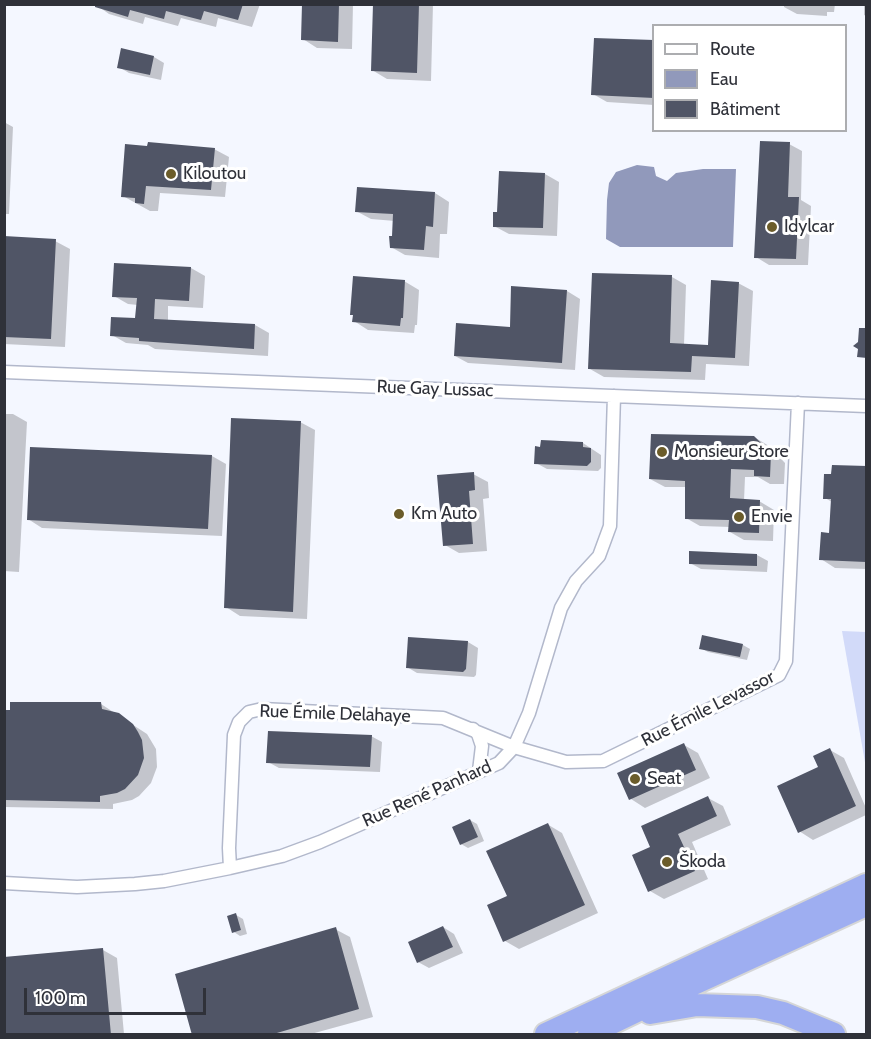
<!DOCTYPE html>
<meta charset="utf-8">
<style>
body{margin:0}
#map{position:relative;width:871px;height:1039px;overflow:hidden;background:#f4f7ff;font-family:Cabin,sans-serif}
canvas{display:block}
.frame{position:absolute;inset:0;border:6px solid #2f3139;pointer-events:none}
.legend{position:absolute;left:652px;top:24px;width:195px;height:108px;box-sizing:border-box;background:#fff;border:2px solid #acadb0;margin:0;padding:8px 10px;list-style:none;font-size:18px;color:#2f3139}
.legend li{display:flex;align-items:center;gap:12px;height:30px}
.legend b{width:30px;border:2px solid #acadb0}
.scale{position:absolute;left:24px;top:988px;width:182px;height:27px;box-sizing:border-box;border:3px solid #2f3139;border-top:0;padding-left:8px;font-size:18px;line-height:21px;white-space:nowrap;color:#2f3139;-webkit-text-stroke:4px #fff;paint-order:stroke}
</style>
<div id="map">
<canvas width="871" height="1039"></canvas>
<div class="frame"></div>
<ul class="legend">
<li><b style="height:8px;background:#fff"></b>Route</li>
<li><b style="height:16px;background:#9199bb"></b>Eau</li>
<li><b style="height:16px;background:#505566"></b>Bâtiment</li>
</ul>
<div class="scale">100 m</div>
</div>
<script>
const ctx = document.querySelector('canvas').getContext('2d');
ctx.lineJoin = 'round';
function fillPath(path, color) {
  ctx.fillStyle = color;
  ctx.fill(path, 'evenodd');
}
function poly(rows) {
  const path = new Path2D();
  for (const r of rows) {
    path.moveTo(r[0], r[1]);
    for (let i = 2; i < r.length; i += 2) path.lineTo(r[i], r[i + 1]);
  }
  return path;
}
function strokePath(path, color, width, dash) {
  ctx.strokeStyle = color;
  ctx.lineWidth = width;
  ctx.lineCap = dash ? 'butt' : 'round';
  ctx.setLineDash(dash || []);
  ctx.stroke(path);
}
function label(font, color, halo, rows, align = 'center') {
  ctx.font = font + ' Cabin,sans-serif';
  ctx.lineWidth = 6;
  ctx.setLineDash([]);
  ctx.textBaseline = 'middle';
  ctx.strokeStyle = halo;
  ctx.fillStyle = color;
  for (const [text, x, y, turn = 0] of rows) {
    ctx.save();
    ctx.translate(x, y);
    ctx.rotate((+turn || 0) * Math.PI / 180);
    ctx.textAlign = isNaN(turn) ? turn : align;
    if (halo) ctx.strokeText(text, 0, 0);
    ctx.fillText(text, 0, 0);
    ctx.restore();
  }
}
const green = poly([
 [842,631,866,632,866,768]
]);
const water = poly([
 [637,165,654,167,656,176,667,181,676,173,703,169,736,169,733,247,620,247,606,239,607,200,609,183,616,172]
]);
const shadow = poly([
 [95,4,260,4,252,27,218,18,216,27,181,18,178,26,145,17,143,24,109,14],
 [304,4,353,4,352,49,317,48,303,39],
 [375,4,433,4,431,81,387,79,372,70],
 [784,4,835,4,834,12,827,12,827,16,797,14,784,7],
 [864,4,866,4,866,16,864,15],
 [654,42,654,105,607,102,593,94],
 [122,50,154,57,164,63,161,80,129,73,119,67],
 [4,122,13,127,9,214,4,214],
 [789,144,802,151,801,200,811,206,808,265,769,265,756,257],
 [214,149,229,157,225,197,160,193,158,211,150,211,123,196],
 [545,174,559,182,557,236,509,234,494,226,499,213],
 [435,193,449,202,447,234,440,234,439,258,405,255,391,247,395,221,371,219,356,211],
 [4,238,55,241,70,249,65,347,4,344],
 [116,264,191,268,205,276,203,308,168,306,168,321,255,325,269,333,268,356,155,349,148,345,126,343,112,335,137,320,138,305,128,304,114,296],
 [594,274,672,277,686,285,684,345,710,347,738,283,753,291,749,366,706,364,705,380,604,377,590,369],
 [404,281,419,290,417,325,415,325,414,333,368,330,354,321,354,316,351,314],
 [567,291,580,299,575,370,468,363,455,356,512,328],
 [4,414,13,414,27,422,19,572,4,571],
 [300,422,315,430,307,619,240,616,226,607],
 [754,437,769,446,785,463,784,484,770,484,758,477,745,477,744,501,759,501,774,510,773,541,744,540,730,532,730,527,700,526,686,518,687,487,665,487,650,479],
 [583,443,601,455,601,468,598,471,547,469,536,463],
 [212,456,226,464,222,536,42,528,28,519],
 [866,468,866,569,835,568,821,559,831,534,832,502,825,498],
 [473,474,488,482,489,498,483,499,487,551,459,553,445,545],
 [691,552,757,555,768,561,767,572,701,569,690,563],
 [704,637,743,645,750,649,747,660,708,652,701,648],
 [409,638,468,642,478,648,476,675,474,677,417,673,407,667],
 [101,704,147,734,156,749,157,767,151,783,139,796,132,800,113,804,113,809,4,807,4,711],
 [371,736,382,742,380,772,279,768,268,762],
 [684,745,698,753,710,778,645,808,631,799],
 [830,750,844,758,866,808,866,815,813,840,799,831,820,768],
 [708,798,723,806,731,825,692,842,708,879,664,899,650,891,652,847],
 [470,820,477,824,484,841,468,848,461,844],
 [547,824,562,833,598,913,519,949,505,941,509,897],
 [236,915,243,919,247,934,240,936,234,932],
 [443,927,454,934,463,953,429,968,418,962],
 [335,929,350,937,373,1017,311,1034,194,1034],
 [103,950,117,958,124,1034,4,1034]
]);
const building = poly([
 [95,4,243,4,238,20,204,11,201,20,166,11,164,19,130,10,128,17,95,7],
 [302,4,339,4,338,42,301,40],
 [373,4,419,4,417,73,371,71],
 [594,38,654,40,654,98,591,95],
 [121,48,154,56,150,75,117,68],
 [760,141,790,142,788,197,799,197,796,259,754,258],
 [148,142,215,148,211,190,146,186,144,204,135,203,135,198,121,197,125,144,147,146],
 [499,171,545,173,543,228,493,227,493,212,497,212],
 [357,187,435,192,433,227,426,226,424,250,390,248,389,236,392,236,393,214,355,212],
 [4,236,56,239,51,339,4,337],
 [114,263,191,267,189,301,155,299,154,319,255,324,254,349,139,341,139,338,110,336,111,317,135,318,137,298,112,297],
 [592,273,672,275,670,343,708,345,711,280,739,282,735,358,692,356,691,372,588,369],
 [353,276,405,280,403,318,401,318,400,326,352,322,353,315,350,315],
 [511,286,567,290,562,363,454,356,456,323,510,327],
 [859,328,867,328,867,358,857,357,858,349,853,346,858,342],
 [231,418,301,421,293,612,224,608],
 [651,434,754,436,771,453,770,477,754,476,754,470,731,469,730,498,760,500,759,533,728,532,729,520,685,519,685,481,649,479],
 [541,440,583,442,583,447,591,448,591,462,587,466,534,464,535,446,540,447],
 [30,447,212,455,208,529,27,520],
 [832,465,867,466,866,562,819,560,821,532,829,533,831,499,823,499,824,474,831,474],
 [474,472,475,490,469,491,473,544,443,546,437,475],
 [689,551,757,554,757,566,689,564],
 [702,635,743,644,740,657,699,649],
 [408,637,468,641,466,669,463,672,406,668],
 [10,702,101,702,102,709,119,713,133,724,138,732,142,740,144,758,138,775,125,789,117,793,100,796,100,802,4,800,4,710,10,710],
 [268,731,372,735,370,767,266,763],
 [684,743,696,770,629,800,617,773],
 [830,748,856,806,798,833,777,786,818,767,813,756],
 [708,796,717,816,678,834,695,871,648,892,632,855,650,847,641,826],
 [470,819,478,837,460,845,452,827],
 [548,823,585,905,503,942,487,905,507,896,486,851],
 [236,913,241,930,232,933,227,916],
 [443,926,453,947,417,963,408,942],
 [336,927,359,1009,270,1035,192,1035,175,974],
 [103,948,111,1035,4,1035,4,957]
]);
const street = poly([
 [4,372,866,406],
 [473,729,478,734,482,746,479,771],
 [230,868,229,848,234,735,239,722,249,712,262,709,443,718,514,747,566,762,603,761,779,675,786,661,798,403],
 [4,883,77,887,135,884,164,881,230,868,282,856,320,842,499,763,514,747,529,713,561,608,576,581,599,556,610,526,614,396]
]);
const highway = poly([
 [650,1013,697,1005,757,1007,783,1013,834,1034],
 [546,1034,866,885],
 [589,1034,678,991,866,905]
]);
const markers = [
 [171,174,6,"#6b5c2a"],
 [772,227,6,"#6b5c2a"],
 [662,452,6,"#6b5c2a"],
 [399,514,6,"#6b5c2a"],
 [739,517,6,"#6b5c2a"],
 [635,779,6,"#6b5c2a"],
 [667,862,6,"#6b5c2a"]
];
const poiNames = [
 ["Kiloutou",183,174],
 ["Idylcar",784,227],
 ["Monsieur Store",674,452],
 ["Km Auto",411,514],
 ["Envie",751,517],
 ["Seat",647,779],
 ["Škoda",679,862]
];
const streetNames = [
 ["Rue Gay Lussac",435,389,2],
 ["Rue Émile Levassor",708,709,-27],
 ["Rue Émile Delahaye",335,714,2],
 ["Rue René Panhard",427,794,-24]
];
fillPath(green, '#d2daf9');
fillPath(water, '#9199bb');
fillPath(shadow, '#0003');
fillPath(building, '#505566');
strokePath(street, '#b2b8cb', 15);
strokePath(highway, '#d5d6d7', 26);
strokePath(street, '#fff', 12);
strokePath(highway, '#9eaef1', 22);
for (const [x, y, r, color] of markers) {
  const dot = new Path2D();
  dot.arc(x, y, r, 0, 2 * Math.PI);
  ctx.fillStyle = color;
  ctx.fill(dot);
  strokePath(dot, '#fff', 2);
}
label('18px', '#2f3139', '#fff', poiNames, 'left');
label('18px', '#2f3139', '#fff', streetNames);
</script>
